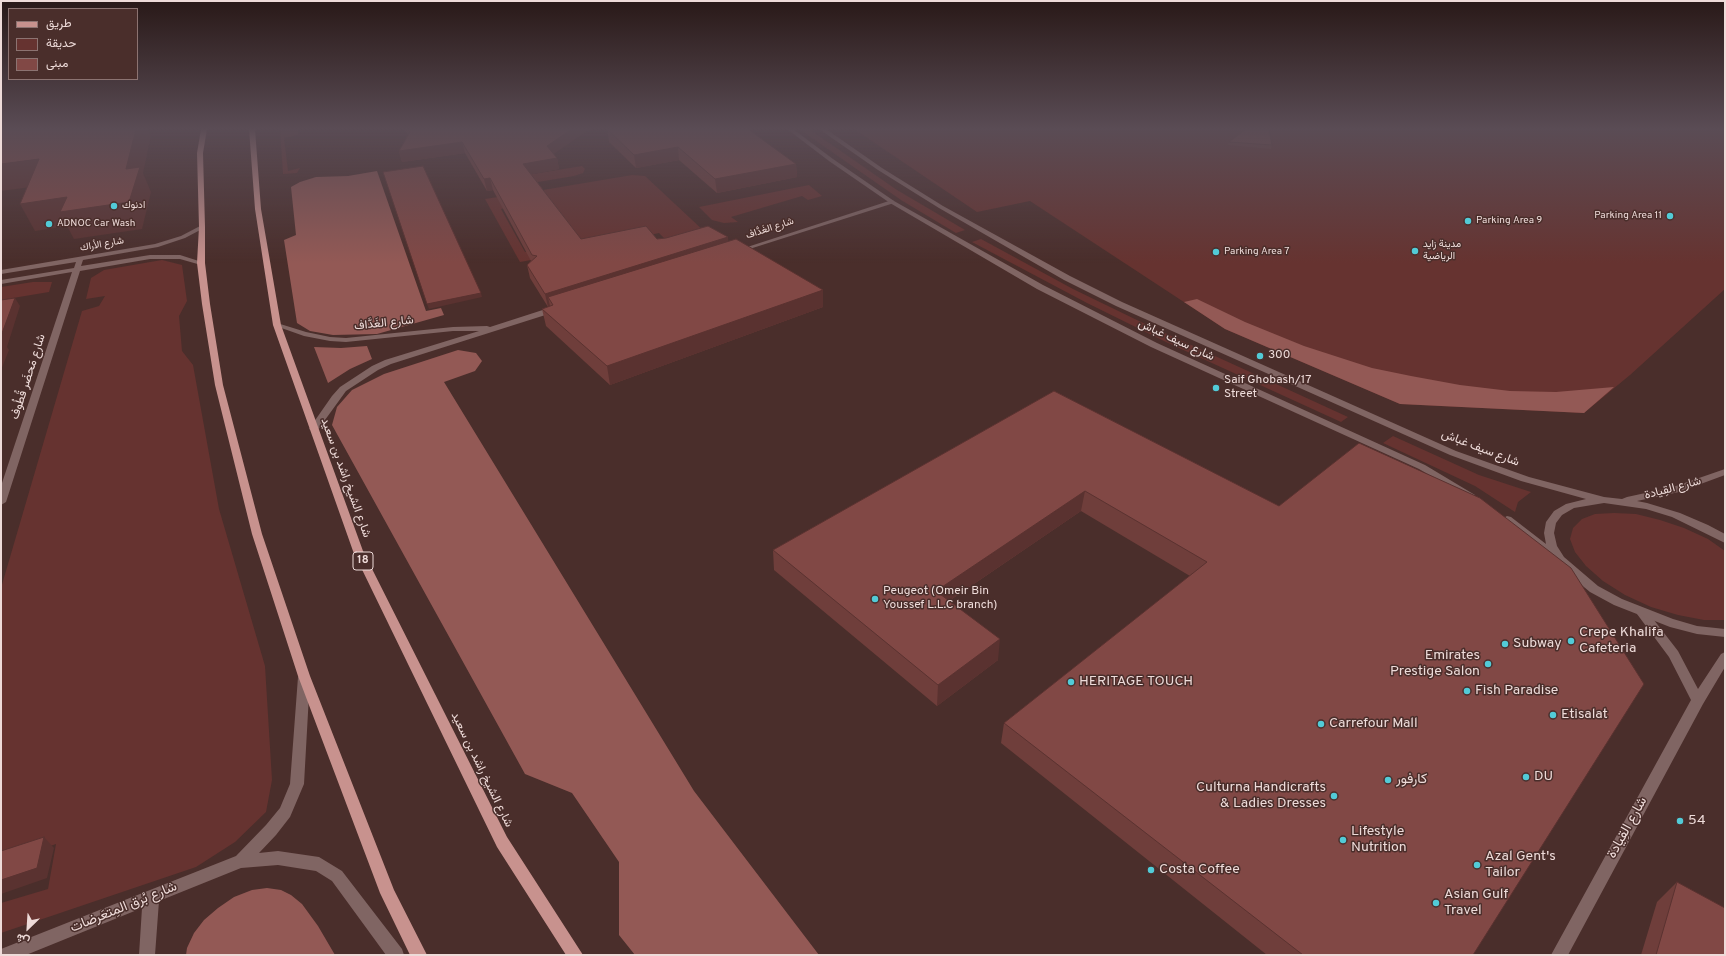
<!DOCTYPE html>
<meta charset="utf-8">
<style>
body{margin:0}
#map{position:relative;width:1726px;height:956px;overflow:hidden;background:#4a2e2b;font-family:Overpass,Vazirmatn,sans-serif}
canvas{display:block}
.frame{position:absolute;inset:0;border:2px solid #eedbd9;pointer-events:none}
.legend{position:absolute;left:8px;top:8px;width:130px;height:72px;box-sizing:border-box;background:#4a2e2b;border:1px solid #8c7371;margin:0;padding:5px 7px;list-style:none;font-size:12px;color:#eedbd9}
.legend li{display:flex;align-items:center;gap:8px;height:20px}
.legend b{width:20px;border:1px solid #8c7371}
.north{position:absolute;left:8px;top:908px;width:40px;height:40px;-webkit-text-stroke:3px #4a2e2b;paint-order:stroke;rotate:205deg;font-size:11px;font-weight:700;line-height:16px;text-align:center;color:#eedbd9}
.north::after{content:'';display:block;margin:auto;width:14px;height:18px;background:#eedbd9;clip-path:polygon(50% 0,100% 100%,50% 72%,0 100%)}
</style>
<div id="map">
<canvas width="1726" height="956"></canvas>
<div class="frame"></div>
<ul class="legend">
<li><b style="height:5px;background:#c8928e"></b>طريق</li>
<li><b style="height:11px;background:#663330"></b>حديقة</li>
<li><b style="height:11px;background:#814845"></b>مبنى</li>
</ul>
<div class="north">ش</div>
</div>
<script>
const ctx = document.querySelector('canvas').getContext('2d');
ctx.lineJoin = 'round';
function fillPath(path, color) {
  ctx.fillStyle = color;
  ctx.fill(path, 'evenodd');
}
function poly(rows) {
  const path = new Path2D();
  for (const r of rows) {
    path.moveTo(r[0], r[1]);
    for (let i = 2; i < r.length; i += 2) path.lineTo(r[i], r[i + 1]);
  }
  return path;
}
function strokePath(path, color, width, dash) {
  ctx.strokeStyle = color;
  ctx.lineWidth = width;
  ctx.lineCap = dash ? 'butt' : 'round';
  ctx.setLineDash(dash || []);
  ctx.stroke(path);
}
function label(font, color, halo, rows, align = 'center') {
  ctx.font = font + ' Overpass,Vazirmatn,sans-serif';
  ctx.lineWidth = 3;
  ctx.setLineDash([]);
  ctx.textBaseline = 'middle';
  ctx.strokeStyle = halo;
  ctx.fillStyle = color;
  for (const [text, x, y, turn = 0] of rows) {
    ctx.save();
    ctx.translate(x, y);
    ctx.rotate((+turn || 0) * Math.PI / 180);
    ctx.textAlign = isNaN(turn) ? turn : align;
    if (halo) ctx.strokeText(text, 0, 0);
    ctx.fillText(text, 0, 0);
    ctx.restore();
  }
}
const green = poly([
 [280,129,298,129,298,135,284,138,288,171,300,168,297,173,283,174],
 [799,129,809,129,897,190,965,230,956,233,901,200],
 [854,129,1725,129,1725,289,1630,375,1584,413,1400,404,1225,329,1030,201,977,212],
 [582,166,585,169,583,173,574,176,526,184,521,176],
 [632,175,645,176,705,232,667,241,659,233,556,255,537,191],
 [809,185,822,196,808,200,802,196,731,217,738,222,724,223,712,220,699,207],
 [498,197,512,206,501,209,525,252,537,250,542,258,520,262,485,199],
 [981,239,1073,289,1141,322,1348,417,1341,422,1166,342,1087,303,972,242],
 [162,260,182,265,187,301,179,316,182,351,193,365,219,509,265,666,272,780,266,812,235,842,196,867,1,933,1,903,48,889,56,844,1,863,1,588,82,311,99,306,105,296,86,299,91,278,104,270],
 [33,282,52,282,49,292,1,300,1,287],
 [1393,436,1479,475,1531,492,1518,502,1515,512,1475,486,1383,443],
 [1614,513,1636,514,1660,520,1684,528,1708,539,1725,551,1725,620,1704,620,1678,615,1651,607,1625,595,1603,581,1586,566,1575,552,1570,539,1573,528,1582,519,1595,514]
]);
const forest = poly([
 [377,171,426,311,441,308,444,315,377,334,333,335,310,331,297,323,284,240,296,235,291,187,300,182,316,177,348,176],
 [1197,299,1245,322,1304,346,1372,368,1411,376,1460,385,1510,391,1556,392,1614,387,1584,413,1400,404,1225,329,1184,302],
 [367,346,372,359,350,369,328,383,314,347,341,348],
 [458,350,476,353,482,361,475,371,444,382,694,791,819,955,635,955,619,935,619,862,572,793,525,774,332,425,337,407,352,390,384,374],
 [267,888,281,890,291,895,302,904,318,926,335,955,186,955,187,948,194,933,204,920,218,908,234,897,252,890]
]);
const minor = poly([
 [892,200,894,201,894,203,740,252,735,251,892,200],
 [202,225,204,226,204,228,185,238,158,247,83,260,81,266,150,255,180,255,205,263,201,265,180,259,150,259,80,271,6,502,1,505,1,486,72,272,1,284,1,280,74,268,76,262,1,274,1,270,155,244,181,236,202,225],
 [552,307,555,307,559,309,558,311,391,364,378,370,346,391,317,431,314,432,309,429,332,396,340,387,372,366,385,360,479,331,453,331,346,342,330,341,304,336,273,325,277,323,306,332,330,337,346,338,453,327,487,326,490,327,552,307],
 [1643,610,1647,611,1678,651,1698,689,1721,654,1725,652,1725,667,1703,704,1568,955,1551,955,1691,700,1669,657,1637,614,1639,611,1643,610],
 [304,672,308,674,310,677,304,784,290,817,276,835,259,853,278,851,319,857,342,871,402,949,404,955,386,955,332,881,316,871,278,865,241,868,159,901,155,955,139,955,142,908,26,955,1,955,1,949,236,856,266,825,280,808,290,784,298,677,300,674,304,672]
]);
const tertiary = poly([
 [787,129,793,129,833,159,894,201,1043,285,1157,343,1425,465,1475,495,1470,498,1466,497,1419,469,1151,347,1037,289,890,203,829,161,787,129],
 [819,129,826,129,882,168,943,206,1070,276,1122,302,1456,451,1529,477,1604,497,1622,499,1627,497,1673,487,1725,469,1725,475,1679,492,1637,501,1647,503,1680,513,1708,525,1725,534,1725,543,1672,517,1646,509,1604,503,1574,508,1562,515,1556,523,1554,533,1557,546,1564,557,1598,586,1622,599,1673,619,1697,626,1725,629,1725,637,1697,634,1670,627,1614,605,1590,592,1502,519,1507,516,1511,517,1546,544,1544,533,1546,522,1554,511,1566,504,1586,499,1521,481,1450,455,1116,306,1064,280,939,208,878,170,819,129]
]);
const primary = poly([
 [201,129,207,129,203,153,205,227,205,263,210,304,223,385,262,534,310,676,394,890,427,955,410,955,380,893,298,676,252,534,215,385,202,304,197,263,199,227,197,153,201,129],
 [249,129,255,129,261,209,281,325,363,551,507,837,583,955,566,955,497,847,353,551,273,325,255,209,249,129]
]);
const wall = poly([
 [404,129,590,129,553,154,557,158,559,169,531,174,581,239,657,239,728,237,728,241,823,307,610,385,546,326,542,309,548,307,530,278,527,265,531,261,493,190,487,191,465,153,402,162,399,151,408,135],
 [607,129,796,164,797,177,717,193,679,160,636,168,609,142],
 [1229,142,1272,145,1271,149,1228,145],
 [1054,391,1279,506,1473,955,1267,955,1001,743,1004,723,1190,576,1081,511,949,601,998,660,937,706,774,570,773,550],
 [1677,882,1725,955,1641,955,1657,902]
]);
const shadedWall = poly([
 [136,129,148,129,151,136,143,173,151,192,142,229,74,239,67,226,35,231,20,204],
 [572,129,590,129,549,157,547,146],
 [462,142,465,153,402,162,399,151],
 [678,147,679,160,636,168,634,155],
 [557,158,559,169,526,175,523,164],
 [39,159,53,184,1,191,1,164],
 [796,164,797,177,717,193,715,179],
 [490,178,493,190,487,191,484,179],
 [728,237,729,250,548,297,550,306,548,307,545,294],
 [823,290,823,307,610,385,607,366],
 [481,293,482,297,429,309,427,304],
 [15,298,20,306,7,347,9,350,1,370,1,336],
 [1085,491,1081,511,934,611,936,591],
 [1000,639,998,660,937,706,938,685],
 [44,837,54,848,47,878,1,894,1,880]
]);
const building = poly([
 [1,129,136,129,126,169,140,167,129,202,60,212,67,197,20,204,39,159,1,164,1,129],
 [408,129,572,129,547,146,557,158,523,164,581,239,646,226,657,239,666,238,708,226,728,237,545,294,527,265,537,256,532,255,490,178,484,179,462,142,399,151,410,132,408,129],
 [607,129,748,129,796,164,715,179,678,147,634,155,607,129],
 [1246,129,1269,129,1272,145,1229,142,1246,129],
 [423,166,481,293,427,304,383,172,423,166],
 [736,239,823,290,607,366,542,309,553,305,548,297,736,239],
 [15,298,1,336,1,300,15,298],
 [1054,391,1279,506,1359,443,1480,498,1571,568,1644,684,1473,955,1303,955,1004,723,1207,562,1085,491,936,591,1000,639,938,685,773,550,1054,391],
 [44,837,37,868,1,880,1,851,44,837],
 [1677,882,1725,908,1725,955,1656,955,1677,882]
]);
const markers = [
 [114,206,4,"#52cbd7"],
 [1670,216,4,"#52cbd7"],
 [1468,221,4,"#52cbd7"],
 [49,224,4,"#52cbd7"],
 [1415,251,4,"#52cbd7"],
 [1216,252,4,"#52cbd7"],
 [1260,356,4,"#52cbd7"],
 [1216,388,4,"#52cbd7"],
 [875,599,4,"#52cbd7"],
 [1571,641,4,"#52cbd7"],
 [1505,644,4,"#52cbd7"],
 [1488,664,4,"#52cbd7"],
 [1071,682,4,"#52cbd7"],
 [1467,691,4,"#52cbd7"],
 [1553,715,4,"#52cbd7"],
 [1321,724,4,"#52cbd7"],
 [1526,777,4,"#52cbd7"],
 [1388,780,4,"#52cbd7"],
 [1334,796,4,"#52cbd7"],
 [1680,821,4,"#52cbd7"],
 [1343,840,4,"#52cbd7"],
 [1477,865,4,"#52cbd7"],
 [1151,870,4,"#52cbd7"],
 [1436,903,4,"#52cbd7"]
];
const farPoinames = [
 ["ادنوك",122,206],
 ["Parking Area 11",1662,216,"right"],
 ["Parking Area 9",1476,221],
 ["ADNOC Car Wash",57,224],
 ["مدينة زايد",1423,245],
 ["الرياضية",1423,257],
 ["Parking Area 7",1224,252]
];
const farStreetnames = [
 ["شارع الغَدَّاف",770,229,-18],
 ["شارع الأراك",102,245,-10]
];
const shields = [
 [363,561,20]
];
const shieldNames = [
 ["18",363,561]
];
const streetNames = [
 ["شارع الغَدَّاف",384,324,-6],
 ["شارع سيف غباش",1176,341,25],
 ["شارع مَحضَر قُطُوف",29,377,-72],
 ["شارع سيف غباش",1480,449,21],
 ["شارع الشيخ راشد بن سعيد",345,478,70],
 ["شارع القِيادة",1673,489,-15],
 ["شارع الشيخ راشد بن سعيد",481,770,64]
];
const poiNames = [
 ["300",1268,356],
 ["Saif Ghobash/17",1224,381],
 ["Street",1224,395],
 ["Peugeot (Omeir Bin",883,592],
 ["Youssef L.L.C branch)",883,606]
];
const nearPoinames = [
 ["Crepe Khalifa",1579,633],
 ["Cafeteria",1579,649],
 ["Subway",1513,644],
 ["Emirates",1480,656,"right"],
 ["Prestige Salon",1480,672,"right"],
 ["HERITAGE TOUCH",1079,682],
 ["Fish Paradise",1475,691],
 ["Etisalat",1561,715],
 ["Carrefour Mall",1329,724],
 ["DU",1534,777],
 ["كارفور",1396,780],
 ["Culturna Handicrafts",1326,788,"right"],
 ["& Ladies Dresses",1326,804,"right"],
 ["54",1688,821],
 ["Lifestyle",1351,832],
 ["Nutrition",1351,848],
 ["Azal Gent's",1485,857],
 ["Tailor",1485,873],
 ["Costa Coffee",1159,870],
 ["Asian Gulf",1444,895],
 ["Travel",1444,911]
];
const nearStreetnames = [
 ["شارع القِيادة",1628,828,-61],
 ["شارع بُرق المِتعَرضات",124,908,-22]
];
fillPath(green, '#663330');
fillPath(forest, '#935955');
fillPath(minor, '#806563');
fillPath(tertiary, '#806563');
fillPath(primary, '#c8928e');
fillPath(wall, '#6f3e3b');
fillPath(shadedWall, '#5a3230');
fillPath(building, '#814845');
strokePath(building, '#5a3230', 1);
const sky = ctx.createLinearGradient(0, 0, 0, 263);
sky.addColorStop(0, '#291918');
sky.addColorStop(0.49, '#5a4c55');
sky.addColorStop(1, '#5a4c5500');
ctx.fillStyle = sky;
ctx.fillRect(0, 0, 1726, 263);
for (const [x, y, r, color] of markers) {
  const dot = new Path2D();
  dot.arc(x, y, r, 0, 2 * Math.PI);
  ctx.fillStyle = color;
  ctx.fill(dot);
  strokePath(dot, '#4a2e2b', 1.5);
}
label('10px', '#eedbd9', '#4a2e2b', farPoinames, 'left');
label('10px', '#eedbd9', '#4a2e2b', farStreetnames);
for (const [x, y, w] of shields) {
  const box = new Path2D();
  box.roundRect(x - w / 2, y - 9, w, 18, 3);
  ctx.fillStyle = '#4a2e2b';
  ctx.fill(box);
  strokePath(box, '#eedbd9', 1);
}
label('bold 11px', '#eedbd9', null, shieldNames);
label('12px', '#eedbd9', '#4a2e2b', streetNames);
label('12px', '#eedbd9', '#4a2e2b', poiNames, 'left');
label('14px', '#eedbd9', '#4a2e2b', nearPoinames, 'left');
label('14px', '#eedbd9', '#4a2e2b', nearStreetnames);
</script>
